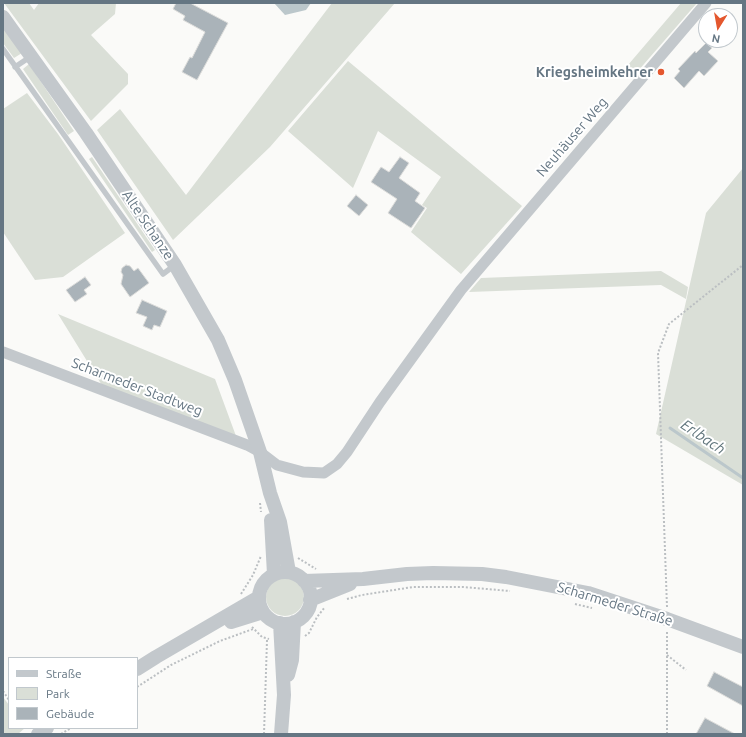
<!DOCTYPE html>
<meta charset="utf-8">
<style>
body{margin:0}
#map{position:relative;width:746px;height:737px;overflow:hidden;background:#fafaf8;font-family:Ubuntu,sans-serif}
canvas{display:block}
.frame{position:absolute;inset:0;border:4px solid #657683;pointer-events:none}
.legend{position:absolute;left:8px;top:657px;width:130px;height:72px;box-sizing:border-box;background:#fff;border:1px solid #c1c8cd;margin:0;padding:5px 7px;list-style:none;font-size:12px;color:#657683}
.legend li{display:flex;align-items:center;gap:8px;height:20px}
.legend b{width:20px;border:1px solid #c1c8cd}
.north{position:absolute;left:698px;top:8px;width:40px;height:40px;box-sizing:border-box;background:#fff;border:1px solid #c1c8cd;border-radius:50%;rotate:191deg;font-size:11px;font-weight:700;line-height:16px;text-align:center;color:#657683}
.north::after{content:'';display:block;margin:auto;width:14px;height:18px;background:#e4572e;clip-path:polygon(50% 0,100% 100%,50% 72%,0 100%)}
</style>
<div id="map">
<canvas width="746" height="737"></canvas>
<div class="frame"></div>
<ul class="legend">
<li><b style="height:5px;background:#c3c8cc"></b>Straße</li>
<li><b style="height:11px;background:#dadfd7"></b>Park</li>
<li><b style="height:11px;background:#aab3b9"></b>Gebäude</li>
</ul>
<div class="north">N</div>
</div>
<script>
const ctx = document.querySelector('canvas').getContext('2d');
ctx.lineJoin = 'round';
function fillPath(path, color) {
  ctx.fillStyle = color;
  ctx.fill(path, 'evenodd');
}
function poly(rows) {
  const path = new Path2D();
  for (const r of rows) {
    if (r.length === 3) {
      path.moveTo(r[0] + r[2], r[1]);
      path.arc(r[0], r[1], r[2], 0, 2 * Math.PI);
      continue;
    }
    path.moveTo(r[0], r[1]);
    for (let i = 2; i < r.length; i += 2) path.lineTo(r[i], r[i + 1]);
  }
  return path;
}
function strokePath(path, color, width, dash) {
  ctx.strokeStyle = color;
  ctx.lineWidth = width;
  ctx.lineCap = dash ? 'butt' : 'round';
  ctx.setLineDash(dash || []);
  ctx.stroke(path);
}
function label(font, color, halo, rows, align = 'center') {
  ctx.font = font + ' Ubuntu,sans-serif';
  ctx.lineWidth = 4;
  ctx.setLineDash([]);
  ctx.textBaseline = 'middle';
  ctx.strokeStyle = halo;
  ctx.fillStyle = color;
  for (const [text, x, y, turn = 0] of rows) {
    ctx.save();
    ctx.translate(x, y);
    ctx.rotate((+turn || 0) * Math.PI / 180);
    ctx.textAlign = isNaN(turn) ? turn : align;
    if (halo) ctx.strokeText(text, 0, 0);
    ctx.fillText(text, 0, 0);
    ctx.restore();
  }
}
const green = poly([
 [4,3,29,3,34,10,39,3,116,3,115,14,91,35,128,74,128,84,91,121],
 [332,3,395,3,270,147,173,240,97,130,120,109,186,195],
 [681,3,697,3,631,79,622,72],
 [3,26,22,53,14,58,3,43],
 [348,61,522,206,461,274,411,232,427,208,422,205,441,177,378,131,353,188,288,131],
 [29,64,74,131,68,135,23,69],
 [27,93,58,134,125,233,63,277,35,280,3,232,3,109],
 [92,157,155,250,152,252,89,159],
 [743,168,743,485,656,434,706,213],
 [661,271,688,287,686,299,661,285,469,292,481,278],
 [58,314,215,379,236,436,103,387],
 [285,597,19],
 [3,697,9,705,9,728,25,728,18,734,3,734]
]);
const water = poly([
 [274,3,311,3,306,10,285,15]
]);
const stream = poly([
 [670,428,743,478]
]);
const building = poly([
 [176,3,190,3,228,23,197,80,182,72,190,57,192,58,205,32,183,20,185,16,173,9,176,3],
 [706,43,712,48,708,52,718,61,704,76,699,71,684,88,674,78,680,71,678,69,695,51,696,53,706,43],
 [400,157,409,163,399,178,420,193,415,201,425,208,411,228,388,213,397,199,371,182,381,167,389,172,400,157],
 [356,195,368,205,359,216,347,206,356,195],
 [126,265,130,266,134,271,138,268,149,283,130,297,121,284,123,275,121,272,122,268,126,265],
 [85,277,91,285,84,290,87,294,75,302,66,290,85,277],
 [142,300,167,311,160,327,154,325,152,330,143,326,147,317,136,313,142,300],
 [714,672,743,687,743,706,707,686,714,672],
 [705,718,735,734,696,734,705,718]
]);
const path = poly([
 [260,503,261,512],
 [298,558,316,569],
 [241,594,253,575,261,556],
 [347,599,362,595,413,587,463,587,510,591],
 [575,604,592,608],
 [667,607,658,353,669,324,743,265],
 [252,627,262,637,269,639],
 [305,636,309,633,317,617,325,607],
 [667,655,686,670],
 [137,687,171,665,220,641,253,629],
 [3,691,9,700],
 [61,734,71,728],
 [264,734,267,640],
 [667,734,667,631]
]);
const service = poly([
 [3,49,163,274,175,265],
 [15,67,30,57]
]);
const minor = poly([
 [3,352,247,445,260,452,277,465,303,472,324,473,337,464,347,452,380,402,461,290,706,3]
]);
const tertiary = poly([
 [3,17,86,133,175,265,218,340,235,380,260,452,270,493,280,522,289,572],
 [271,520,274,574],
 [285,598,26],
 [304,581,363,579,407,574,433,573,482,574,506,577,588,593,667,619,743,647],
 [310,600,350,584],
 [231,622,263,612],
 [280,623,284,695,281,734],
 [137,669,156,657,259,597],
 [288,675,292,660,294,622],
 [38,734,47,728]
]);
const markers = [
 [661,72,4,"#e4572e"]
];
const poiNames = [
 ["Kriegsheimkehrer",653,72]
];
const streetNames = [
 ["Neuhäuser Weg",572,137,-49],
 ["Alte Schanze",148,225,56],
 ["Scharmeder Stadtweg",137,387,21],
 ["Scharmeder Straße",615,604,17]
];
const waterNames = [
 ["Erlbach",703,437,34]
];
fillPath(green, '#dadfd7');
fillPath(water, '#bbc7cb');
strokePath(stream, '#bbc7cb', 3);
fillPath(building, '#aab3b9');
strokePath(building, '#dcdcda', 1);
strokePath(path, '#bbbfc2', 2, [2, 2]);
strokePath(service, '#c3c8cc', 5.5);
strokePath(minor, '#c3c8cc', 11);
strokePath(tertiary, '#c3c8cc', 14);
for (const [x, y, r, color] of markers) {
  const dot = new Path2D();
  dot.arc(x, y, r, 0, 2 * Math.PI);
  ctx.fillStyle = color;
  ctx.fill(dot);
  strokePath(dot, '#fff', 1.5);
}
label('bold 14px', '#657683', '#fff', poiNames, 'right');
label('14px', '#657683', '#fff', streetNames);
label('italic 15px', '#60757c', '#fff', waterNames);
</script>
